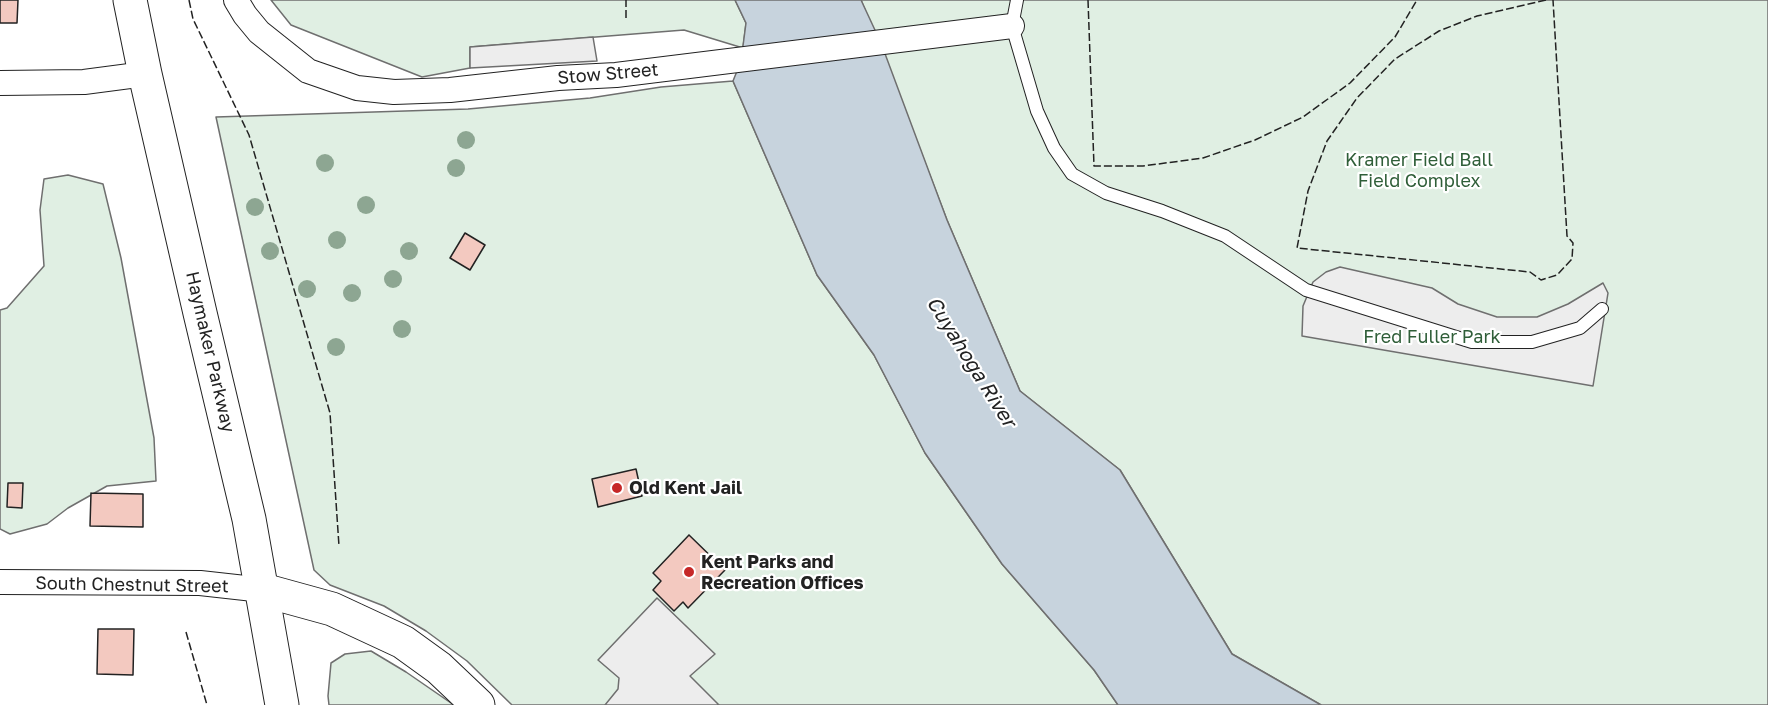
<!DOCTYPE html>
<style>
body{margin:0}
canvas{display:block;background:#fff}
</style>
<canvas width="1768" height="705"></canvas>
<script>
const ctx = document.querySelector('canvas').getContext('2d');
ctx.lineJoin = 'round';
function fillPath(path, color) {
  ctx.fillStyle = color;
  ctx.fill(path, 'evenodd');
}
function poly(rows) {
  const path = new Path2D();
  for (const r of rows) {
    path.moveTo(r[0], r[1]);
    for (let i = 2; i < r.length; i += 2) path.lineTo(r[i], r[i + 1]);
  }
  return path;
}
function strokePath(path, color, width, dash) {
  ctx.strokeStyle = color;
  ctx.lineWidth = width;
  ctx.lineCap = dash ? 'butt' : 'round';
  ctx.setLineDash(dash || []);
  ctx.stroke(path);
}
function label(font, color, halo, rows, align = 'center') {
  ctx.font = font + ' "Golos Text",sans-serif';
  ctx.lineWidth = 4.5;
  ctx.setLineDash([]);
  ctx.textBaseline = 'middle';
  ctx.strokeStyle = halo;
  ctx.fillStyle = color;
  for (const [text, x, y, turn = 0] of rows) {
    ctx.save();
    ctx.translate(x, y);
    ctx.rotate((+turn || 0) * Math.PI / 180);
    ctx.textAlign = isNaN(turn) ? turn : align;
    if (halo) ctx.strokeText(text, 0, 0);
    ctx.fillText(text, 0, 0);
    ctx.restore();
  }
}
const green = poly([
 [271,0,735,0,746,23,743,48,684,30,470,47,470,68,422,77,291,25,271,0],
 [861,0,1768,0,1768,705,1321,705,1232,654,1120,470,1020,391,947,220,903,105,861,0],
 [733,81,817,275,874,355,925,453,1002,564,1094,670,1118,705,512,705,467,661,426,631,384,606,330,585,314,570,216,117,468,109,590,98,661,87,733,81],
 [68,175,103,184,121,258,154,438,156,481,107,486,68,508,47,524,10,534,0,529,0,310,7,308,44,266,40,210,44,179,68,175],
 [371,651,406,672,454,705,329,705,328,696,331,663,345,654,371,651]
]);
const parking = poly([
 [593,37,597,61,470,68,470,47,593,37],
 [1340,267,1432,288,1458,304,1497,317,1537,317,1568,304,1603,283,1608,293,1593,386,1302,336,1303,306,1313,282,1326,272,1340,267],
 [657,598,715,654,690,676,719,705,605,705,618,689,619,678,598,660,657,598]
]);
const water = poly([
 [735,0,861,0,881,43,947,220,1020,391,1120,470,1232,654,1321,705,1118,705,1094,670,1002,564,925,453,874,355,817,275,733,81,741,61,746,23,735,0]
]);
const building = poly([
 [0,0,18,0,17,23,0,23,0,0],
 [465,233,485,245,470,270,450,258,465,233],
 [636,469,642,496,598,507,592,479,636,469],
 [8,483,23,483,22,508,7,507,8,483],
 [91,493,143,494,143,527,90,526,91,493],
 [689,535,725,570,688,608,683,602,674,611,653,590,661,581,653,573,689,535],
 [98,629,134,629,133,675,97,674,98,629]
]);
const lane = poly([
 [1017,0,1012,26,1037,111,1054,148,1072,174,1106,193,1162,211,1225,236,1306,290,1472,342,1532,342,1580,328,1602,309]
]);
const street = poly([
 [236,0,245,15,259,32,308,71,357,88,394,92,450,90,558,78,616,75,1012,26],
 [0,83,84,82,145,74],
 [0,582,200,583,263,590]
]);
const secondary = poly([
 [263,590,332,609,403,642,439,668,478,705]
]);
const primary = poly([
 [130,0,145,74,200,313,249,519,282,705]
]);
const fence = poly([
 [189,0,193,19,249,135,330,413,339,546],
 [1088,0,1094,166,1143,166,1203,158,1255,140,1303,117,1350,83,1395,37,1417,0],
 [1546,0,1477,16,1439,31,1395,59,1357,98,1327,141,1308,191,1297,248,1530,272,1541,280,1557,275,1572,259,1573,243,1567,236,1553,0],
 [626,18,626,0],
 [186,632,207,705]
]);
const trees = [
 [466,140],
 [325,163],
 [456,168],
 [366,205],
 [255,207],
 [337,240],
 [270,251],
 [409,251],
 [393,279],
 [307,289],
 [352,293],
 [402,329],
 [336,347]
];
const markers = [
 [617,488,6,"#c62828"],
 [689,572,6,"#c62828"]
];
const streetNames = [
 ["Stow Street",608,74,-5],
 ["Haymaker Parkway",210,352,77],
 ["South Chestnut Street",132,585,1]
];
const parkNames = [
 ["Kramer Field Ball",1419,160],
 ["Field Complex",1419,181],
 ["Fred Fuller Park",1432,337]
];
const poiNames = [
 ["Old Kent Jail",629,488],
 ["Kent Parks and",701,562],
 ["Recreation Offices",701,583]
];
const waterNames = [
 ["Cuyahoga River",971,362,58]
];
fillPath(green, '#e0efe3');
strokePath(green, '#6f6f6f', 1.5);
fillPath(parking, '#ededed');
strokePath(parking, '#6f6f6f', 1.5);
fillPath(water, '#c7d3dd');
strokePath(water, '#6f6f6f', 1.5);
fillPath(building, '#f3c9c0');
strokePath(building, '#222', 1.5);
strokePath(lane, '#222', 14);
strokePath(street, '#222', 26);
strokePath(secondary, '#222', 35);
strokePath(primary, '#222', 35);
strokePath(lane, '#fff', 12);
strokePath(street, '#fff', 24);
strokePath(secondary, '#fff', 33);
strokePath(primary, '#fff', 33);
strokePath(fence, '#222', 1.5, [8, 3]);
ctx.fillStyle = '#8da692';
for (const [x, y] of trees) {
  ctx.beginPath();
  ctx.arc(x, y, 9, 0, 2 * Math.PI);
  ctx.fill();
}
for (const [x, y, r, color] of markers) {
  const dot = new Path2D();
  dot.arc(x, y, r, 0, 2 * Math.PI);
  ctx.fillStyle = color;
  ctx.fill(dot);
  strokePath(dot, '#fff', 2);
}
label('18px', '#222', '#fff', streetNames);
label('18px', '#2f5e38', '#fff', parkNames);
label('bold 18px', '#222', '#fff', poiNames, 'left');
label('italic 20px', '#222', '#fff', waterNames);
</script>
